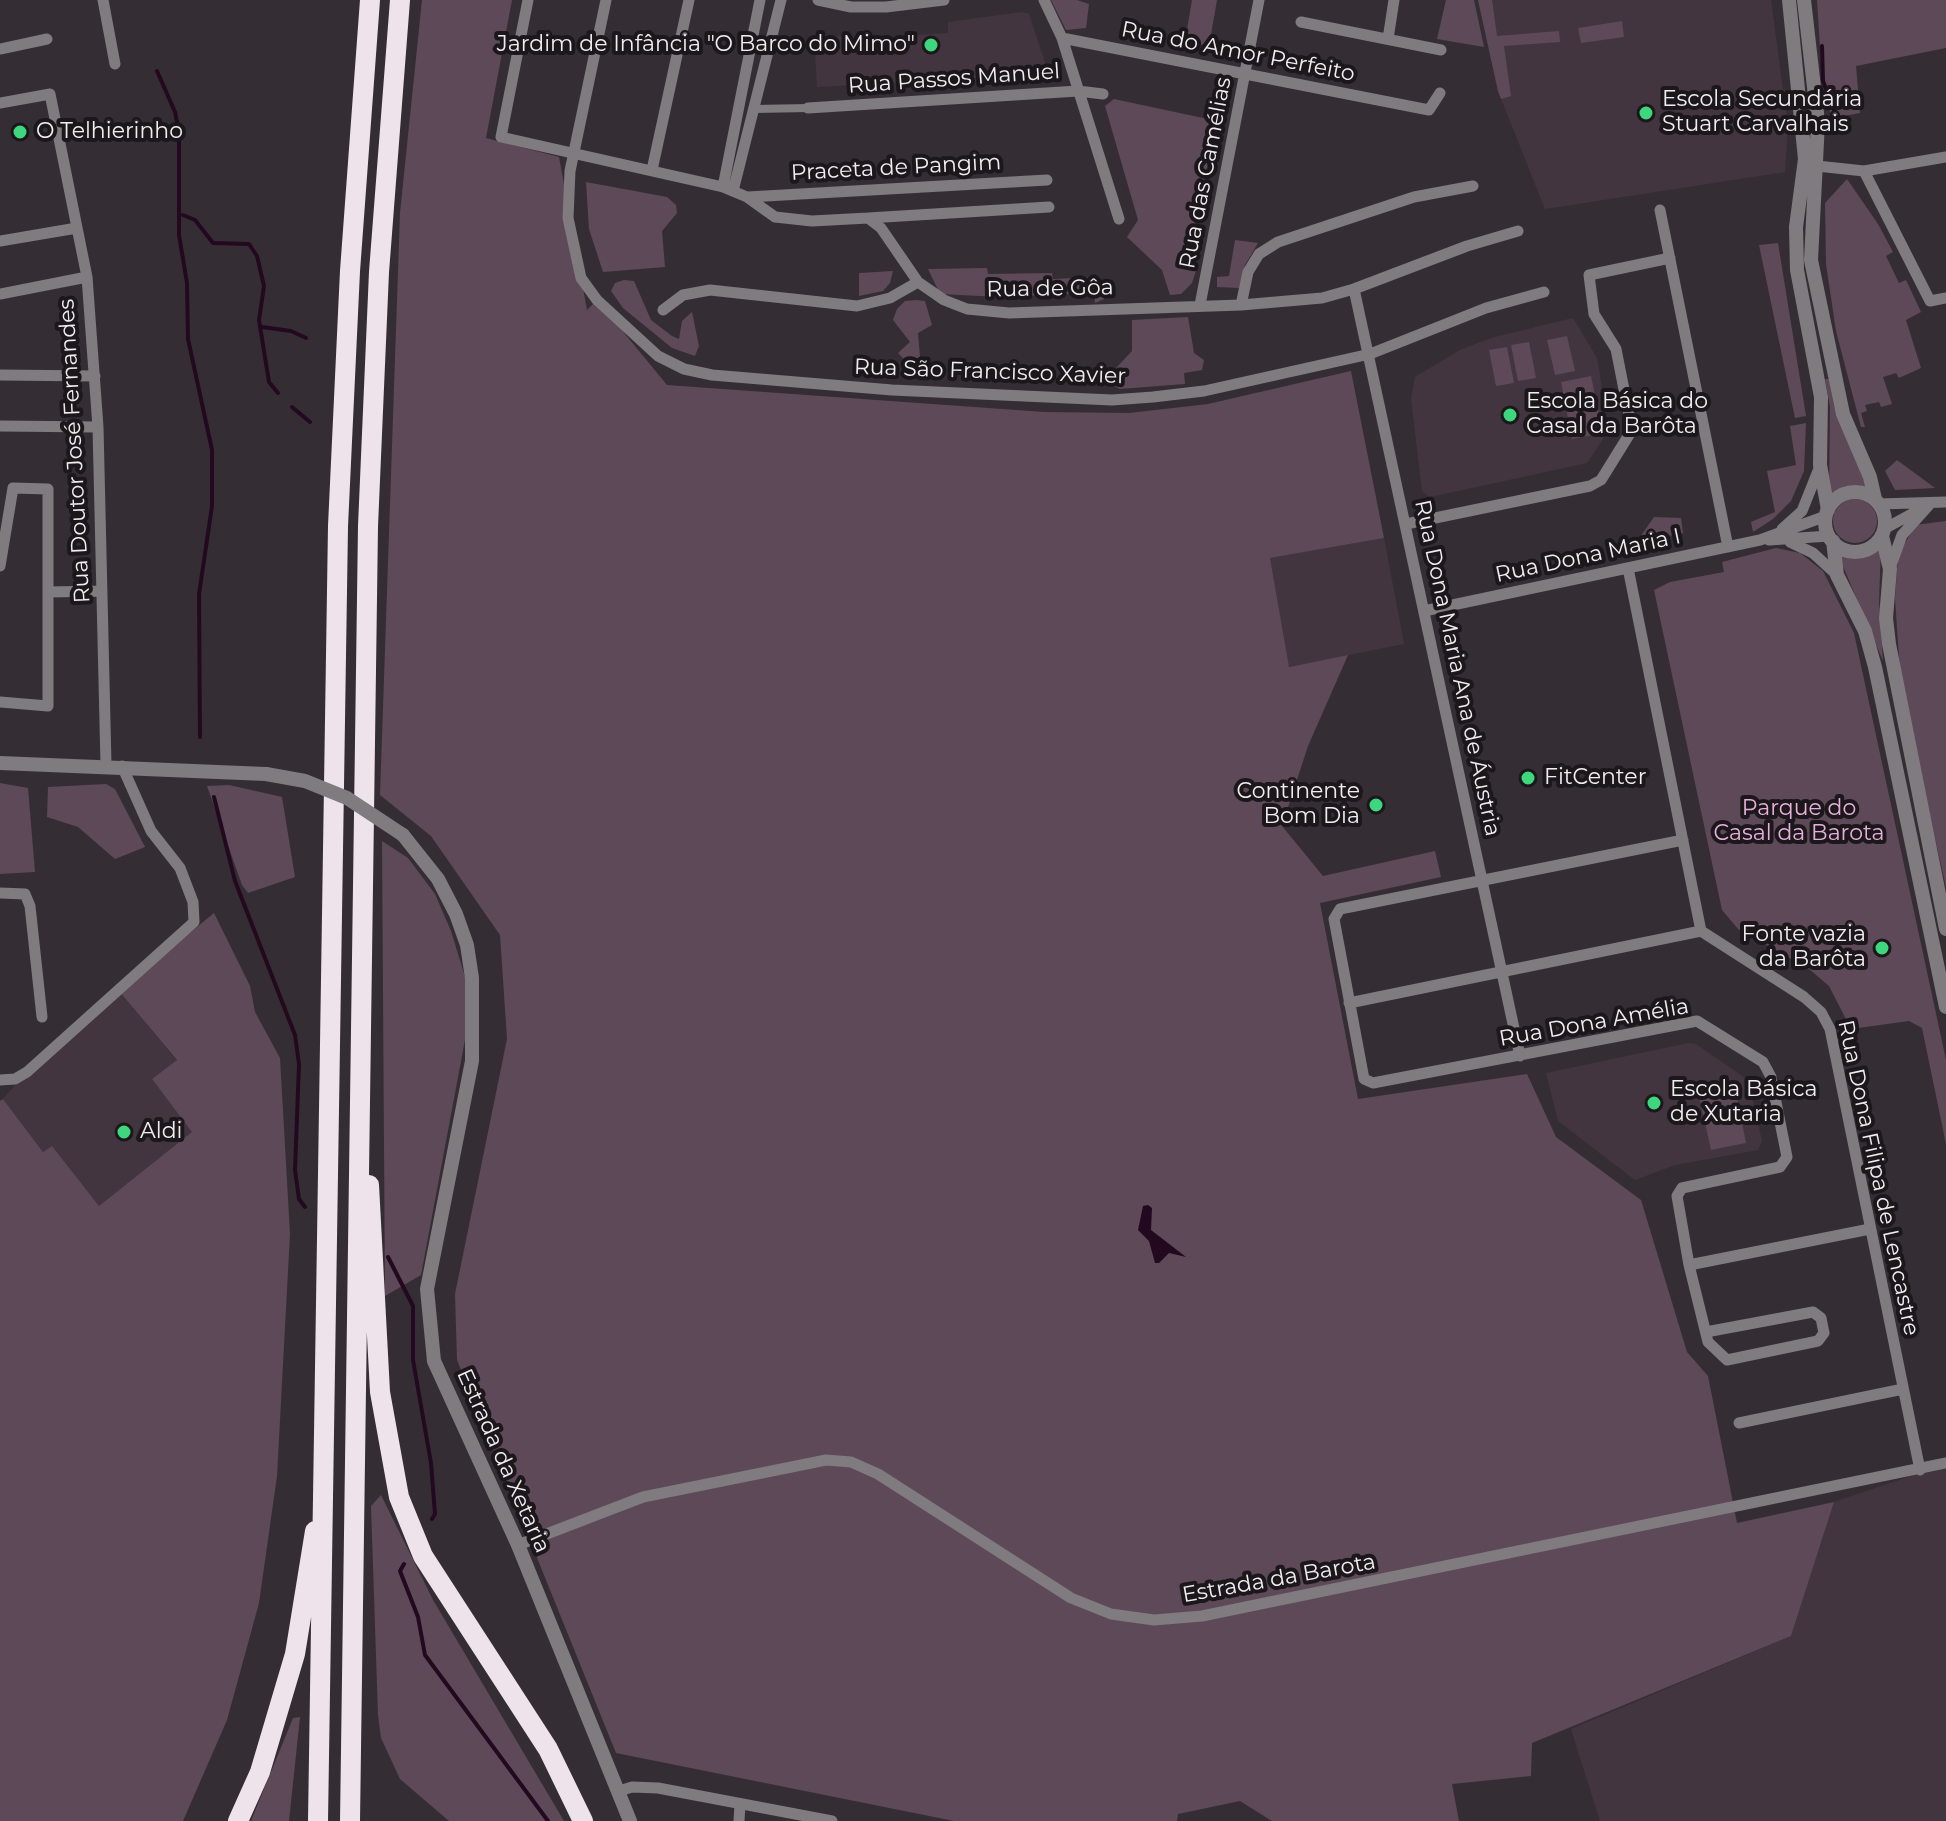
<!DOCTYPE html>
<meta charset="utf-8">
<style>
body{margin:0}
canvas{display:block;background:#352d34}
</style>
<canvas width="1946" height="1821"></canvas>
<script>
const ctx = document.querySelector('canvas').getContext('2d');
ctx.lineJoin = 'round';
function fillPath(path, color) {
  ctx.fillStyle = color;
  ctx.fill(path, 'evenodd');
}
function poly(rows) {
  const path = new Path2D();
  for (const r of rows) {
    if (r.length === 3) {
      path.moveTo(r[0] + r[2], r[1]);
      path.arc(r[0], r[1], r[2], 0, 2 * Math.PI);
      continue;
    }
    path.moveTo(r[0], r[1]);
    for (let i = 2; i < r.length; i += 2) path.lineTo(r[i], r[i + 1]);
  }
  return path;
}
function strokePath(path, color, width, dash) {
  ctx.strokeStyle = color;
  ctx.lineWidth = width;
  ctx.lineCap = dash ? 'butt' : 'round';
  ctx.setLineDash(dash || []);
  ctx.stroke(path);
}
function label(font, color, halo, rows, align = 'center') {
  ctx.font = font + ' Montserrat,sans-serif';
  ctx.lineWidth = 8;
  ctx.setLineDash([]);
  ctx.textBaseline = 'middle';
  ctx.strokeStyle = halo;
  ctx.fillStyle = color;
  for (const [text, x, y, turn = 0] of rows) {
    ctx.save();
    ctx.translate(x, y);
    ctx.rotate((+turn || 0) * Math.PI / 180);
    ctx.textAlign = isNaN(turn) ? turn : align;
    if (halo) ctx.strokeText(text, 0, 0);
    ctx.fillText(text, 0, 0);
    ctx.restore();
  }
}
const built = poly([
 [1478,0,1771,0,1788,127,1785,172,1545,209,1498,91],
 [1022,12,1029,14,1049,75,817,87,815,52,823,52,822,35,872,38,948,33,948,22],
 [1573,318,1597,358,1609,430,1587,463,1430,497,1422,491,1411,399,1415,377,1460,350,1491,338],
 [1384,538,1404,644,1288,667,1270,558],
 [119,991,177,1061,152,1079,193,1132,99,1206,52,1146,43,1152,3,1099,27,1072],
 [1689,1043,1696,1044,1748,1080,1762,1141,1758,1150,1675,1165,1635,1180,1558,1121,1546,1073],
 [1946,1469,1946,1821,1600,1821,1571,1729,1791,1636,1834,1502,1914,1475]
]);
const green = poly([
 [422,0,512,0,486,138,559,157,587,310,597,300,667,385,1044,412,1129,413,1208,404,1351,371,1384,538,1270,558,1289,667,1348,655,1308,746,1282,826,1323,876,1435,851,1441,877,1320,903,1358,1099,1527,1074,1556,1137,1641,1200,1687,1352,1708,1376,1737,1523,1834,1502,1791,1636,1532,1743,1531,1776,1452,1784,1459,1821,1272,1821,1240,1801,1178,1814,1177,1821,954,1821,616,1753,457,1360,455,1294,507,1039,500,935,431,836,380,795,400,213],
 [1051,0,1077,0,1089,4,1086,28,1066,30],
 [1192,0,1217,0,1209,46,1185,41],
 [1446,0,1474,0,1484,47,1437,39],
 [1478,0,1492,0,1497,36,1559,31,1560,42,1504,46,1511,96,1501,99,1498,91],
 [1817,0,1946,0,1946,48,1856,66,1860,113,1833,118,1823,95],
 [1622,21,1624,37,1581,43,1578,28],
 [1114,99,1217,121,1187,259,1197,268,1192,283,1181,294,1170,295,1162,270,1127,237,1138,220,1105,106],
 [1847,179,1878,224,1893,252,1886,256,1899,283,1906,280,1921,312,1906,320,1921,368,1899,378,1896,373,1883,377,1892,404,1881,407,1879,402,1865,405,1867,411,1861,413,1865,427,1861,427,1836,331,1826,264,1825,203],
 [586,182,667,197,676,205,677,213,662,231,665,267,603,272,589,229],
 [1235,240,1258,243,1245,265,1239,288,1217,287,1217,277,1229,276],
 [1778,243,1806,416,1795,418,1759,245],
 [987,268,988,274,1052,273,1053,279,1096,277,1103,284,1104,299,1095,303,1094,293,1000,297,940,294,928,269],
 [893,271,890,283,883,291,859,296,859,273],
 [624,280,634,281,651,320,672,336,679,339,682,321,692,312,699,346,695,356,672,348,623,308,611,291,615,283],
 [916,300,925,301,932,325,918,333,921,369,910,366,898,353,910,342,893,320,897,309,905,301],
 [1188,317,1194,353,1204,360,1202,370,1184,373,1185,384,1120,389,1104,381,1132,351,1132,320],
 [1567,336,1575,371,1555,375,1547,340],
 [1529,342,1536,378,1518,381,1511,345],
 [1507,347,1514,383,1496,386,1489,350],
 [1591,376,1603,433,1572,439,1561,382],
 [1825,379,1829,379,1834,406,1867,487,1850,486,1829,496,1830,407],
 [1806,423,1804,471,1791,501,1773,519,1753,532,1751,522,1775,512,1767,471,1796,465,1790,426],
 [1897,460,1935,488,1895,490,1885,471],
 [1855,521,22],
 [1654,517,1681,518,1683,533,1636,543],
 [1946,521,1946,887,1901,687,1895,598,1898,556,1915,525],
 [1881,545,1879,602,1883,661,1837,552,1864,557],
 [1776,548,1800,553,1823,571,1854,633,1946,1060,1946,1144,1922,1028,1909,1021,1851,1029,1829,986,1809,969,1738,929,1722,910,1654,590,1670,582,1724,572,1722,562],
 [0,783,28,788,35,872,0,874],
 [106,784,115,789,145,847,115,859,78,827,47,817,48,787],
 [229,785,282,797,295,877,248,893,242,885,207,786],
 [382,841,408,858,435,894,451,931,466,980,467,1029,421,1275,385,1296],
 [214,913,250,986,255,1012,280,1058,290,1234,277,1476,259,1603,227,1720,183,1821,0,1821,0,1101,3,1099,43,1152,52,1146,99,1206,192,1132,152,1079,177,1060,119,991],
 [1735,1088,1746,1143,1711,1150,1699,1096],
 [381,1495,433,1600,564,1821,449,1821,400,1779,381,1738,378,1715,371,1506],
 [300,1717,289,1821,251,1821,293,1718]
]);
const water = poly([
 [1148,1205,1152,1208,1151,1230,1186,1257,1169,1253,1159,1263,1155,1263,1149,1241,1138,1230,1143,1206]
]);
const stream = poly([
 [1822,46,1823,81,1834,110],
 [157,71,175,112,179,132,179,235,187,283,188,339,212,450,212,506,199,594,200,737],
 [183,215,195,220,213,243,249,244,257,256,264,286,259,320,269,382,278,393],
 [262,327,291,331,306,338],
 [292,407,310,422],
 [214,797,235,881,295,1035,299,1064,295,1170,299,1199,305,1207],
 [388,1257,413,1306,413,1360,431,1463,435,1514,432,1519],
 [404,1564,400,1571,418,1617,425,1655,548,1821]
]);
const pedestrian = poly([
 [754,109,808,108]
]);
const minor = poly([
 [103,0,115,64],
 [528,0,501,137,723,187,747,197,775,217,812,221,868,218,881,228,918,282,944,300,967,309,1009,313,1241,305,1322,298,1354,289,1467,246,1518,231],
 [606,0,570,171,568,218,581,278,597,300,658,356,684,369,712,375,892,390,1112,400,1153,397,1204,391,1370,354,1486,308,1544,292],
 [818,0,851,7,886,7,944,0],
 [1044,0,1062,38,1429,110,1440,93],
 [1301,22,1441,50],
 [1062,38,1119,219],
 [1388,39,1394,0],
 [0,49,47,39],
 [0,103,50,94,87,277,98,427,106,765],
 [808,108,1078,91,1103,94],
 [1817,166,1864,171,1946,157],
 [652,170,689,0],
 [1864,171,1930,301,1946,298],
 [723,187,760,0],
 [733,191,781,0],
 [748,197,1047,180],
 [1660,210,1728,547],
 [868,218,1049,207],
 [0,241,77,228],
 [1354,289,1520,1056],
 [0,294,87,277],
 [1200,305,1259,0],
 [1241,305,1248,272,1259,254,1278,242,1414,197,1473,186],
 [663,310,683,295,710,290,857,306,890,298,918,282],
 [0,375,95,376],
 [0,426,98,427],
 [1879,504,1946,502],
 [1406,524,1590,486,1601,480,1632,430,1616,349,1594,314,1589,275,1670,258],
 [1782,529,1802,511,1818,471],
 [1884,529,1919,510],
 [1769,540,1829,536],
 [1790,542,1813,553,1837,575],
 [0,566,13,488,48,489,48,706,0,702],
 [1628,568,1701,931],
 [1890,568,1902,535,1929,505],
 [49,592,102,591],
 [1424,611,1760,540,1826,516],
 [1683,840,1340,909,1334,919,1364,1079,1373,1083,1697,1021,1763,1062,1771,1077,1787,1157,1780,1167,1682,1188,1677,1196,1689,1265,1708,1342,1727,1360,1818,1341,1824,1333,1821,1318,1813,1312,1706,1332],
 [0,893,25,894,30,906,42,1017],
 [1349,1003,1701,931,1804,997,1821,1012,1830,1029,1920,1470],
 [0,1080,15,1079,27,1072,194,922,193,902,180,868,151,831,122,766],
 [1689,1265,1870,1229],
 [1739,1423,1903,1389],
 [518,1545,643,1497,826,1460,851,1462,878,1474,1071,1598,1111,1614,1154,1620,1202,1616,1946,1463],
 [619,1791,632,1787,658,1788,832,1821],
 [739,1821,740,1804]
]);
const tertiary = poly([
 [1789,0,1805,159,1796,227,1797,270,1821,397,1820,465,1828,510],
 [1804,0,1818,122,1811,260,1843,414,1870,477,1875,499],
 [1855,522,30],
 [1882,536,1890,569,1886,618,1889,644,1946,929],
 [1833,541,1837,575,1865,631,1875,667,1946,1007],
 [0,763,266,774],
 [403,835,438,879,456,914,467,945,472,978,472,1061,427,1289,434,1361,518,1545,630,1821]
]);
const motorway = poly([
 [369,1185,380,1392,399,1497,423,1556,548,1749,583,1821],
 [238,1821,260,1772,295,1654,315,1531],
 [318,1821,338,526,350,271,370,0],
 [350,1821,368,526,379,272,400,0]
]);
const tertiaryBridge = poly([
 [266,774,305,781,347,798,403,835]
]);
const markers = [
 [931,45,8,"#3ed77d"],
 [1646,113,8,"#3ed77d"],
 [20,132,8,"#3ed77d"],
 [1510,415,8,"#3ed77d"],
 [1528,778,8,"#3ed77d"],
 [1376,805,8,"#3ed77d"],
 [1882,948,8,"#3ed77d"],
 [1654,1103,8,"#3ed77d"],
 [124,1132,8,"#3ed77d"]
];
const poiNames = [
 ["Jardim de Infância \"O Barco do Mimo\"",915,45,"right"],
 ["Escola Secundária",1662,100],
 ["Stuart Carvalhais",1662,125],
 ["O Telhierinho",36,132],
 ["Escola Básica do",1526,402],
 ["Casal da Barôta",1526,427],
 ["FitCenter",1544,778],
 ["Continente",1360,792,"right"],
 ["Bom Dia",1360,817,"right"],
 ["Fonte vazia",1866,935,"right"],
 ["da Barôta",1866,960,"right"],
 ["Escola Básica",1670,1090],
 ["de Xutaria",1670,1115],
 ["Aldi",140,1132]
];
const streetNames = [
 ["Rua do Amor Perfeito",1238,52,11],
 ["Rua Passos Manuel",954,79,-4],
 ["Praceta de Pangim",896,168,-3],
 ["Rua das Camélias",1206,173,-79],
 ["Rua de Gôa",1050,289,-1],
 ["Rua São Francisco Xavier",990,372,2],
 ["Rua Doutor José Fernandes",75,451,-93],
 ["Rua Dona Maria I",1588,556,-12],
 ["Rua Dona Maria Ana de Áustria",1457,668,78],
 ["Rua Dona Amélia",1594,1023,-10],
 ["Rua Dona Filipa de Lencastre",1878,1178,78],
 ["Estrada da Xetaria",503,1461,66],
 ["Estrada da Barota",1279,1579,-10]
];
const parkNames = [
 ["Parque do",1799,809],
 ["Casal da Barota",1799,834]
];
fillPath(built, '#423540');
fillPath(green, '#5d4958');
fillPath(water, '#23091f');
strokePath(stream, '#23091f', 4);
strokePath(pedestrian, '#7f7b7e', 8);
strokePath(minor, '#7f7b7e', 11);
strokePath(tertiary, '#7f7b7e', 14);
strokePath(motorway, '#eee3eb', 20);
strokePath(tertiaryBridge, '#7f7b7e', 14);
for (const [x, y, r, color] of markers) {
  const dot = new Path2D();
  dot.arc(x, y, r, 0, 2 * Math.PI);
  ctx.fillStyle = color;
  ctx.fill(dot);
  strokePath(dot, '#1b171a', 3);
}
label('22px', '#f2ecf1', '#1b171a', poiNames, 'left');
label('22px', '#f2ecf1', '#1b171a', streetNames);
label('22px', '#e7b0dc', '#1b171a', parkNames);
</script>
